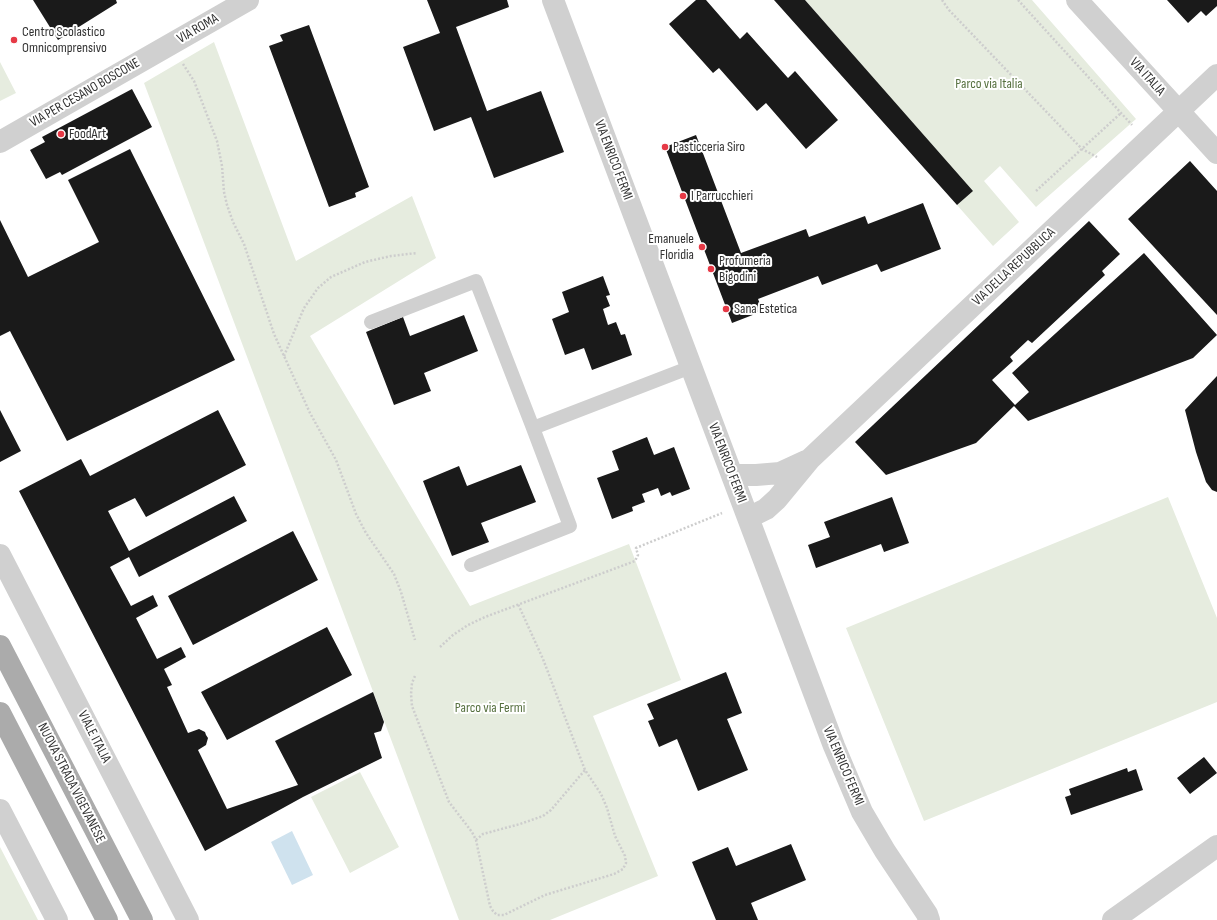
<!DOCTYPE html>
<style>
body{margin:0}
canvas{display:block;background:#fff}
</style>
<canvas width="1217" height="920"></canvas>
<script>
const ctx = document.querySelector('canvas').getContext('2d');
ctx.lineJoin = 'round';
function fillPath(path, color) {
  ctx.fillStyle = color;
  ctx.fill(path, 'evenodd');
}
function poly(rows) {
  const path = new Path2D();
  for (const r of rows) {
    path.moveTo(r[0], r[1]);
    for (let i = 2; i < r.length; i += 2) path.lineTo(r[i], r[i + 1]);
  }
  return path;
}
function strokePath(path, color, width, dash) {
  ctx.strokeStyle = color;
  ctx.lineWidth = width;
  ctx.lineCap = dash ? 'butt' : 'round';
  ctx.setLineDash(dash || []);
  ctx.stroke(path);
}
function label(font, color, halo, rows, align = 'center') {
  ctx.font = font + ' "Sofia Sans Condensed",sans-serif';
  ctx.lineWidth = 4;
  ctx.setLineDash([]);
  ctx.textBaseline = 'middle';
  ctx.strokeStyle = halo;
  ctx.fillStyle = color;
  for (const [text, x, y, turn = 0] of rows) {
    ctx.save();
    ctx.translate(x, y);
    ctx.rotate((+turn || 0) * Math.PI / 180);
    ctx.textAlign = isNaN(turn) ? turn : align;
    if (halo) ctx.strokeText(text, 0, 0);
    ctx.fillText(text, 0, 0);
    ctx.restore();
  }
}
const green = poly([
 [805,0,1032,0,1136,119,1036,207,1000,166,984,181,1019,222,993,246,957,205,972,191],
 [214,42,296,261,412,196,436,258,310,336,470,606,629,544,681,680,593,716,658,876,550,920,459,920,144,83],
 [0,62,16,93,0,101],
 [1168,497,1217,618,1217,702,924,821,846,628],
 [360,772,399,847,350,873,311,797],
 [0,847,38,920,0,920]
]);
const water = poly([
 [292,831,313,875,292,885,271,842]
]);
const building = poly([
 [33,0,116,0,117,3,58,40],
 [427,0,507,0,509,7,456,27,487,111,541,91,564,152,494,178,471,117,434,131,403,47,440,33],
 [696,0,706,0,740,39,747,32,788,78,795,71,838,120,806,149,766,103,757,111,719,68,713,73,669,24],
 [774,0,805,0,973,191,957,205],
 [1167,0,1217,0,1217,6,1206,16,1201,11,1188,23],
 [309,25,369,187,355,193,356,197,329,207,269,46,283,41,280,35],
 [132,89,152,127,62,175,60,172,46,179,30,150,45,142,42,137],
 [696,135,741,253,806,229,809,237,865,216,868,224,923,203,941,249,881,272,877,264,822,285,818,276,758,299,763,311,732,323,665,147],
 [130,149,235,360,67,441,10,331,0,336,0,220,28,277,99,242,68,180],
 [1190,161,1217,191,1217,315,1128,219],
 [1089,221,1120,254,1102,271,1105,275,1032,343,1028,340,1010,357,1013,361,992,380,1015,405,1029,392,1012,373,1144,253,1217,335,1193,358,1028,421,1014,406,976,443,886,475,855,442],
 [603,276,610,295,606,296,610,306,603,309,608,325,616,322,621,335,625,334,632,355,592,370,584,348,565,355,552,319,569,312,562,292],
 [464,315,478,351,424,373,431,391,394,405,366,332,403,317,410,336],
 [1217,376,1217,492,1212,490,1206,482,1196,452,1185,410],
 [0,410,21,451,0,462],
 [218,410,246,465,146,517,135,498,108,511,129,551,234,496,247,521,139,577,129,557,110,567,131,606,153,595,158,606,136,618,157,659,181,647,186,657,164,669,172,685,167,687,188,733,199,729,205,732,206,735,208,738,206,745,198,750,227,809,298,785,275,741,373,692,384,722,381,731,374,733,382,758,303,797,205,851,19,491,81,459,90,476],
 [647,437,654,455,674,447,690,489,672,496,670,492,661,496,658,488,642,494,645,502,632,507,633,511,612,519,597,478,619,470,612,451],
 [521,465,536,502,481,523,489,542,452,556,423,481,459,466,467,486],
 [892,497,909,543,884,552,881,544,816,568,808,545,830,537,824,522],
 [293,531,318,580,193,645,168,596],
 [327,627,352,675,227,740,201,692],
 [726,672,742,713,727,719,748,770,698,791,677,739,659,747,648,721,654,719,647,704],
 [1204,757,1217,773,1190,794,1177,778],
 [1127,768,1128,772,1136,769,1143,790,1071,815,1065,797,1071,795,1069,789],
 [791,844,806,880,751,903,758,920,716,920,692,862,728,847,736,866]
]);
const path = poly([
 [942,0,949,10,1082,149,1097,157],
 [1018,0,1132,125],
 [183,64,194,81,217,141,222,166,224,192,227,205,233,222,244,244,274,334,310,413,336,460,356,514,366,533,394,574,401,592,415,640],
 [1036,191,1121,113],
 [284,356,304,308,318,288,331,277,365,262,391,256,417,253],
 [440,647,453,635,468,625,485,617,635,561,638,555,636,548,722,513],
 [415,676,412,683,411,694,412,706,449,802,472,832,476,840,490,906,493,911,497,915,504,915,545,895,614,874,623,869,626,863,625,856,615,836,607,808,601,794,585,770,543,659,518,604],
 [476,840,483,834,520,824,543,816,551,810,585,770]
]);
const service = poly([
 [371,322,476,281,533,428],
 [471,565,570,526,533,428,691,367]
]);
const minor = poly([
 [553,0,834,746,862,812,885,851,927,914,929,920],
 [1077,0,1217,153],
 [0,142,248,0],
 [732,475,756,475,780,473,806,461],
 [748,518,766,509,777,499,810,459,1217,75],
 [0,555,188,920],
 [0,810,57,920]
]);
const tertiary = poly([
 [1113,920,1217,846]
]);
const primary = poly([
 [0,646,142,920],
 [0,713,107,920]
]);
const markers = [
 [14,40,4,"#e63946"],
 [61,134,4,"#e63946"],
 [665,147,4,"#e63946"],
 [683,196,4,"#e63946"],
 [702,247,4,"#e63946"],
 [711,269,4,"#e63946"],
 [726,309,4,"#e63946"]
];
const streetNames = [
 ["VIA ROMA",198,29,-30],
 ["VIA ITALIA",1147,77,48],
 ["VIA PER CESANO BOSCONE",85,93,-30],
 ["VIA ENRICO FERMI",613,160,69],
 ["VIA DELLA REPUBBLICA",1014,267,-43],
 ["VIA ENRICO FERMI",727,463,69],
 ["VIALE ITALIA",94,737,63],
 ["VIA ENRICO FERMI",843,766,67],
 ["NUOVA STRADA VIGEVANESE",71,783,63]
];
const poiNames = [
 ["Centro Scolastico",22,32],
 ["Omnicomprensivo",22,48],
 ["FoodArt",69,134],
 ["Pasticceria Siro",673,147],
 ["I Parrucchieri",691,196],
 ["Emanuele",694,239,"right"],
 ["Floridia",694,255,"right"],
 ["Profumeria",719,261],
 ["Bigodini",719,277],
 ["Sana Estetica",734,309]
];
const parkNames = [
 ["Parco via Italia",989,84],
 ["Parco via Fermi",490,708]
];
fillPath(green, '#e6ecdf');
fillPath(water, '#cfe2ee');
fillPath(building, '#1a1a1a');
strokePath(path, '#cdcdcd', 2.5, [2, 2]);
strokePath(service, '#d0d0d0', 14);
strokePath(minor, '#d0d0d0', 22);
strokePath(tertiary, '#d0d0d0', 22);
strokePath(primary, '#ababab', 22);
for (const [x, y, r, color] of markers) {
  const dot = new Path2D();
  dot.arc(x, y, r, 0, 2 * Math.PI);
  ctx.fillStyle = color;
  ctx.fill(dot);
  strokePath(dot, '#fff', 1.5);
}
label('14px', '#333', '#fff', streetNames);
label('14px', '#333', '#fff', poiNames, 'left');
label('14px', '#56703f', '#fff', parkNames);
</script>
